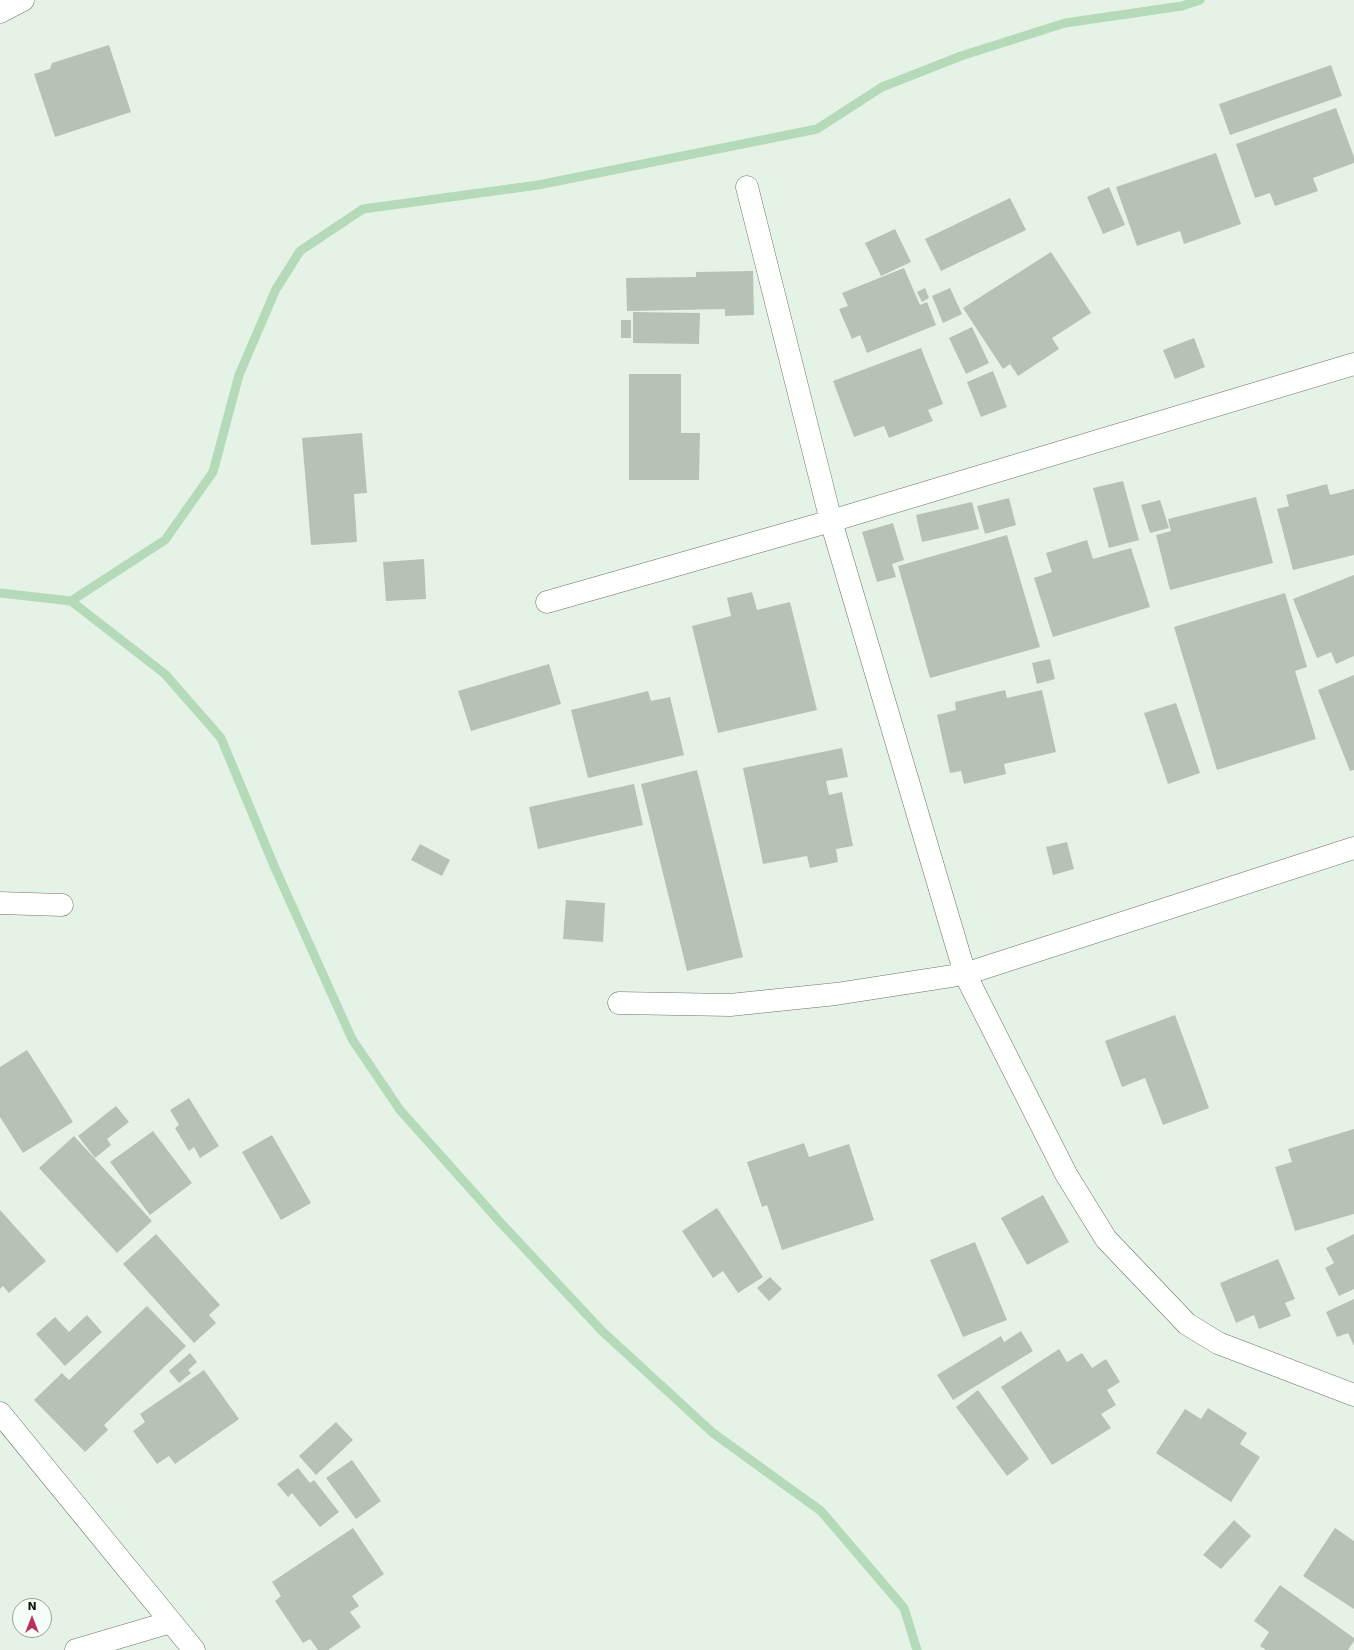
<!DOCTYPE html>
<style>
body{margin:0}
#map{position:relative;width:1354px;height:1650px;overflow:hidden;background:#e5f3e6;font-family:"DejaVu Sans",sans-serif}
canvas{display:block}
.north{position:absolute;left:12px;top:1598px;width:40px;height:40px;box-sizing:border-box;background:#f6fff7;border:1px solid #99a19a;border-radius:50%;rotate:0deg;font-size:11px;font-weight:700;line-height:16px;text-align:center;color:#0e130e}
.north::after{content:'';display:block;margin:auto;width:14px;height:18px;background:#be2f5c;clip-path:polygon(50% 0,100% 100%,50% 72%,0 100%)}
</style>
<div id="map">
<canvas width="1354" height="1650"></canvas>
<div class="north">N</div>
</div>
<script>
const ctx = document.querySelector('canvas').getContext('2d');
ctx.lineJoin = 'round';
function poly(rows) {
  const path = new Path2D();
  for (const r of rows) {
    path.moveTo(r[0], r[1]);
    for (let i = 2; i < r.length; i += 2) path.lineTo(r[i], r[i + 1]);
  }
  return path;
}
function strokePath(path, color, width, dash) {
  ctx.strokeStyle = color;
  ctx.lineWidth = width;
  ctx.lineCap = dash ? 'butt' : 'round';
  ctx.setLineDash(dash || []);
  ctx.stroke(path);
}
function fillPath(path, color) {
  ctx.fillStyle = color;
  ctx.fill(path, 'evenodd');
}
const stream = poly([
 [0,593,71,601,165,674,221,738,275,868,352,1039,400,1110,500,1222,602,1331,713,1433,821,1511,904,1608,917,1650],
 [71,601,165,540,213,472,239,375,276,289,300,251,363,209,538,185,817,129,882,87,961,56,1065,23,1182,6,1200,0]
]);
const building = poly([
 [109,45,131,112,55,137,34,74,50,69,52,63],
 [1331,65,1342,96,1230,135,1219,104],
 [1336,108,1354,157,1354,163,1313,178,1318,191,1275,206,1270,193,1255,198,1236,144],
 [1216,153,1241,224,1184,244,1180,231,1137,246,1116,187],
 [1109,187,1125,225,1103,234,1087,197],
 [1010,198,1026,230,941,271,925,239],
 [895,229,911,262,881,276,865,243],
 [1051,252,1091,313,1052,338,1059,349,1018,376,1010,364,1003,369,963,308],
 [904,268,920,305,927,302,936,325,867,353,860,335,852,339,839,309,848,306,842,293],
 [753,271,754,315,725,316,725,309,627,311,626,278,696,277,696,272],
 [925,288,929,298,922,302,917,292],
 [950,288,962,314,943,323,932,296],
 [633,312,700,313,699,344,633,343],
 [621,320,631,320,631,338,621,338],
 [972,327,989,363,966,374,949,338],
 [1194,338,1205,367,1175,379,1163,350],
 [921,348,943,404,928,410,933,421,889,438,884,426,854,437,833,381],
 [993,371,1007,407,981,417,967,382],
 [629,374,681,374,681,433,700,433,699,480,629,480],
 [362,433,367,493,354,494,357,542,311,545,302,438],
 [1123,481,1139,540,1109,548,1093,488],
 [1327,484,1330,495,1354,489,1354,555,1293,570,1277,509,1289,506,1286,495],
 [1256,497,1273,563,1170,590,1156,535,1171,531,1168,519],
 [1009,498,1016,525,985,534,977,506],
 [1160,500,1169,528,1150,533,1141,505],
 [972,502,979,529,922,542,916,515],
 [893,523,904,560,892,564,896,577,877,582,862,532],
 [1007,535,1040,647,930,678,898,566],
 [1087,540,1093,559,1131,548,1150,607,1053,637,1034,578,1052,572,1046,553],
 [424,559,426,599,386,601,383,562],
 [1354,575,1354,656,1336,664,1331,652,1317,658,1293,599],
 [752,592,757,610,790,602,817,710,718,733,692,626,731,616,727,598],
 [1285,593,1307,667,1295,671,1316,739,1217,770,1174,627],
 [1050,659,1055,679,1037,684,1032,663],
 [549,664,561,704,471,731,458,691],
 [1354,675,1354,770,1350,771,1318,690],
 [1005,690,1007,698,1042,690,1056,752,1004,764,1006,774,964,784,961,771,950,773,937,715,956,710,955,702],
 [648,691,651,701,670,697,684,755,588,778,571,710],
 [1176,703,1200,773,1168,784,1144,713],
 [842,748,848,777,826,781,829,795,842,792,853,846,836,849,838,862,810,868,807,856,763,864,743,768],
 [697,770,743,957,687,971,641,784],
 [634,784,643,825,538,849,529,807],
 [1067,842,1074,869,1053,875,1046,847],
 [420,844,450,860,442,876,411,860],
 [566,900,605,903,603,942,563,939],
 [1175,1015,1209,1108,1163,1125,1145,1078,1122,1087,1105,1041],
 [27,1050,73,1122,23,1153,0,1117,0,1067],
 [189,1098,219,1146,200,1158,194,1147,189,1151,175,1128,179,1125,170,1110],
 [116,1106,129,1122,107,1139,111,1145,95,1158,78,1136],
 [1354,1129,1354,1214,1295,1231,1275,1167,1292,1162,1288,1149],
 [153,1131,192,1183,150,1215,110,1162],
 [272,1135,311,1203,281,1220,242,1152],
 [74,1136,152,1221,117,1253,39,1168],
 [804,1143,809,1157,849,1144,874,1220,782,1250,767,1205,762,1207,747,1162],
 [1043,1195,1069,1242,1027,1265,1001,1218],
 [717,1208,763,1277,738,1293,723,1271,713,1278,682,1231],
 [0,1210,46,1261,9,1293,3,1286,0,1289],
 [156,1234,220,1305,209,1315,216,1323,194,1343,123,1264],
 [1354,1234,1354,1289,1339,1296,1325,1268,1334,1263,1326,1248],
 [975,1242,1007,1320,963,1337,930,1260],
 [1278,1259,1295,1299,1285,1303,1291,1316,1259,1329,1254,1315,1236,1323,1220,1283],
 [770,1277,782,1289,769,1301,757,1288],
 [1354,1299,1354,1346,1348,1333,1337,1337,1326,1312],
 [147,1306,186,1346,104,1425,108,1430,85,1452,34,1400,62,1373,69,1380],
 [87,1315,102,1332,65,1366,36,1334,55,1317,69,1332],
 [1021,1331,1033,1351,953,1400,937,1375,1001,1336,1004,1342],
 [1059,1349,1067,1362,1082,1353,1092,1368,1106,1359,1120,1382,1107,1390,1116,1405,1101,1414,1111,1428,1052,1465,1001,1387],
 [190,1353,197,1362,188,1370,191,1373,179,1383,169,1371],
 [204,1370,239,1419,175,1464,169,1456,157,1464,133,1431,145,1422,140,1414],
 [978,1390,1029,1459,1007,1476,956,1407],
 [1208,1408,1247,1433,1240,1444,1260,1457,1231,1502,1156,1453,1185,1409,1201,1419],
 [336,1422,353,1440,316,1475,299,1456],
 [352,1460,381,1501,356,1519,326,1478],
 [298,1468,310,1483,314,1480,339,1512,320,1527,292,1493,288,1497,277,1484],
 [1234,1520,1251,1536,1221,1569,1203,1555],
 [353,1528,384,1574,352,1596,359,1606,350,1612,361,1627,328,1650,318,1650,310,1639,303,1643,275,1601,281,1596,272,1582],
 [1335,1528,1354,1541,1354,1609,1303,1576],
 [1280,1585,1354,1638,1354,1641,1348,1650,1266,1650,1260,1646,1269,1632,1254,1621]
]);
const minor = poly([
 [0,12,23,0],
 [747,187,831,521,965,974,1066,1174,1106,1239,1187,1324,1218,1343,1354,1395],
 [547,602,831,521,1354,364],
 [0,903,62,905],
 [619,1003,730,1005,836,994,965,974,1354,848],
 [0,1413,194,1650],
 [76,1650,171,1622]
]);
strokePath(stream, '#b5dab9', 9);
fillPath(building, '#b5c3b6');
strokePath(minor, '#69756a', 23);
strokePath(minor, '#fff', 22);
</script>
